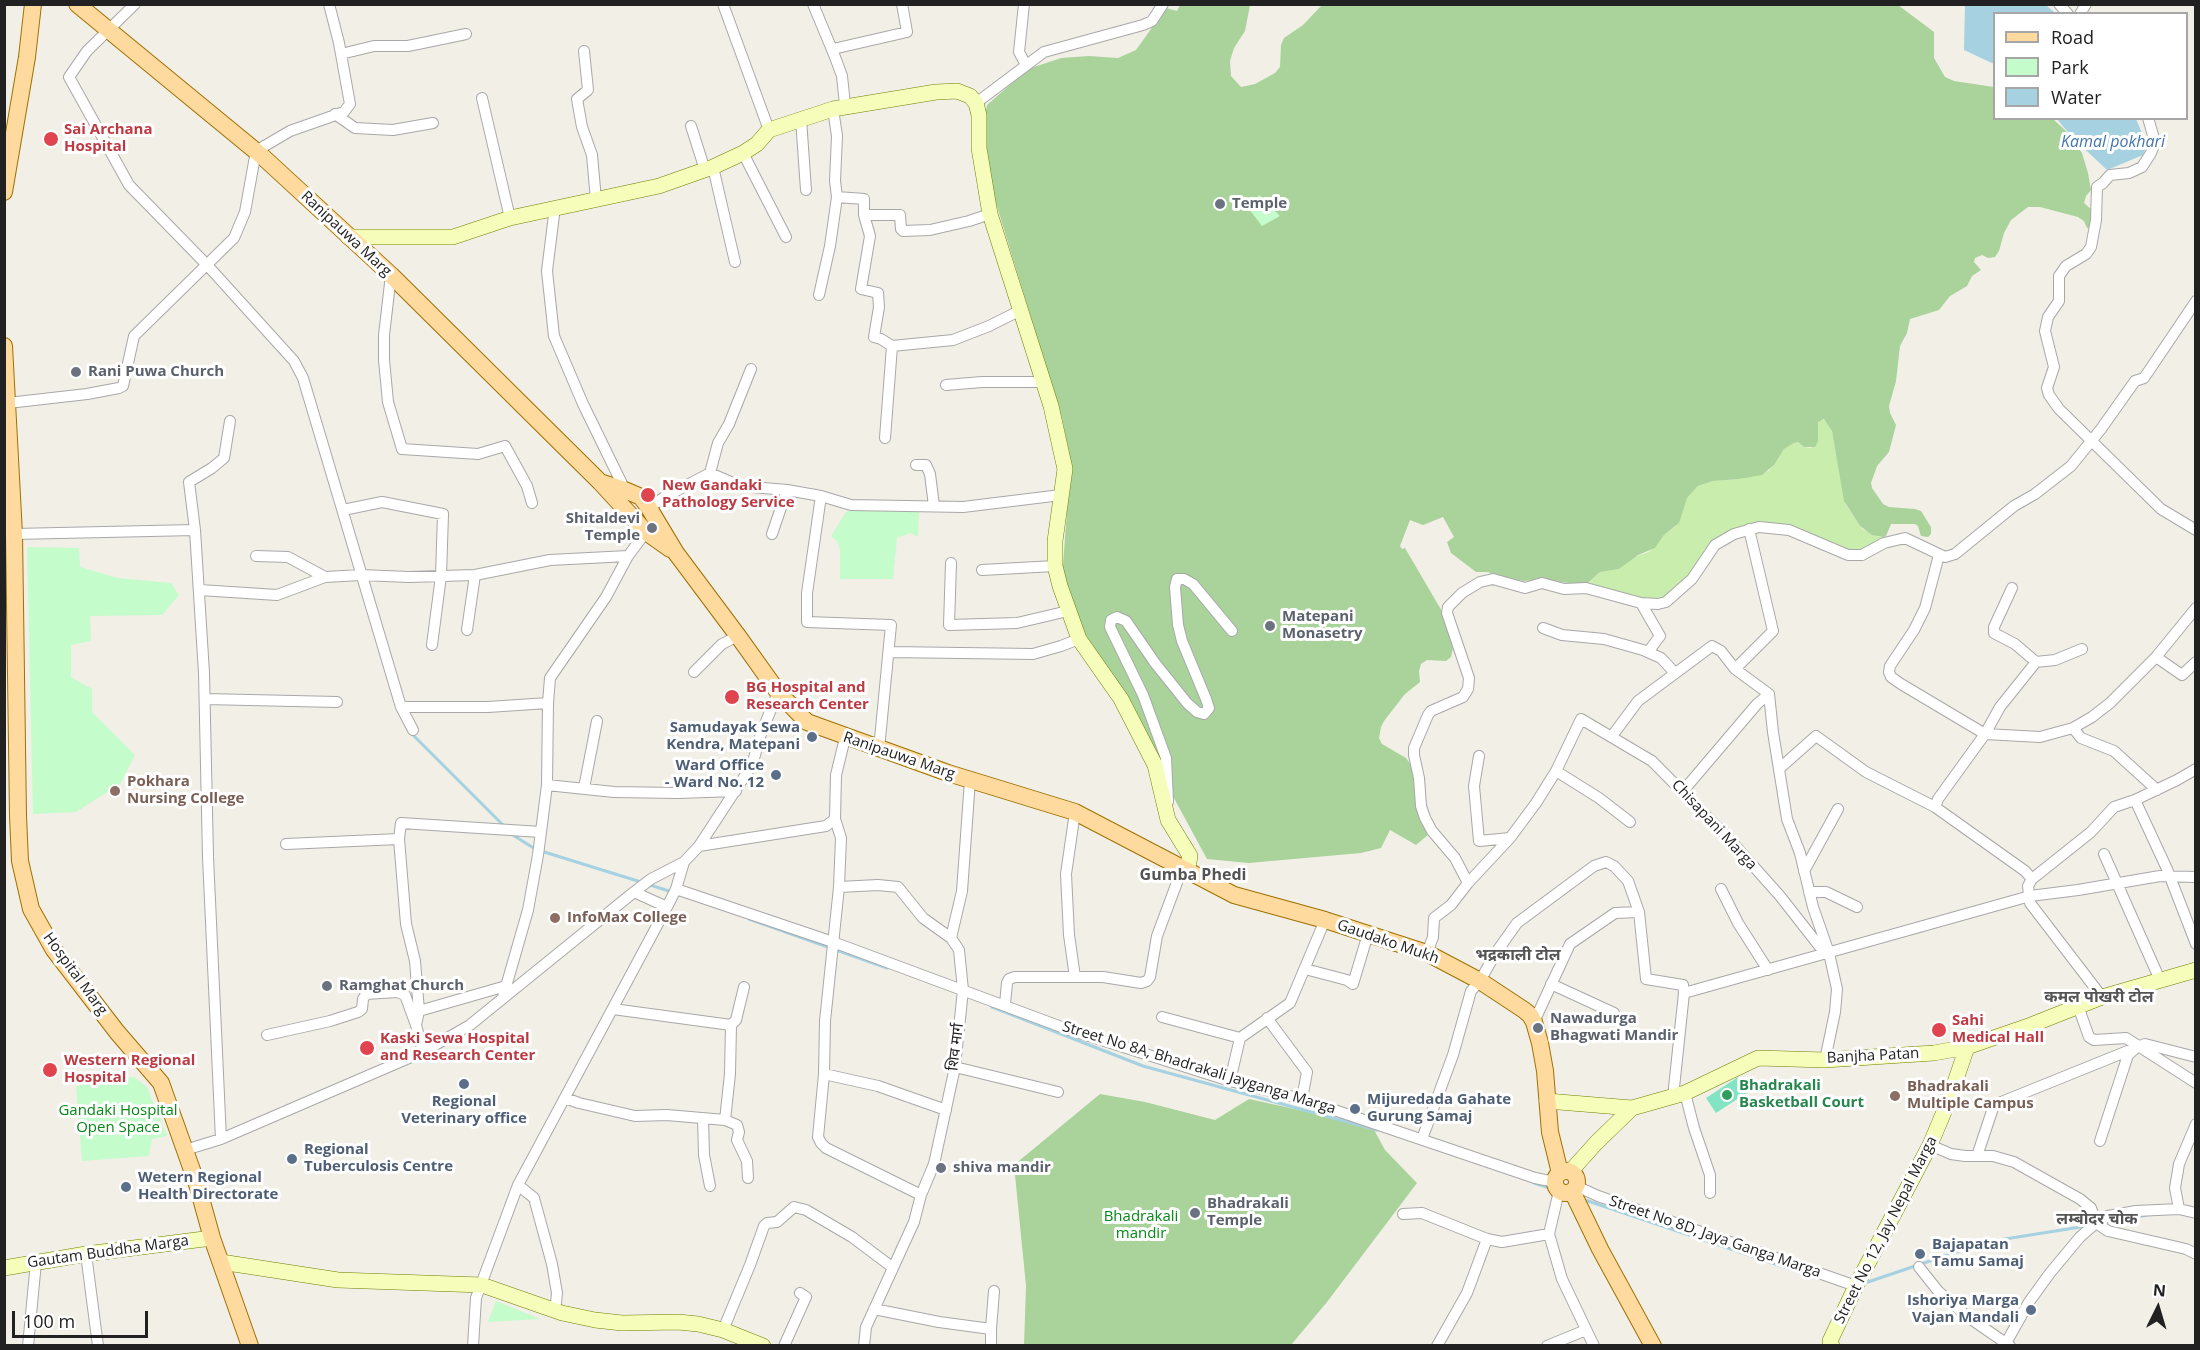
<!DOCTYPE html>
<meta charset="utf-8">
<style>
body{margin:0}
#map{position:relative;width:2200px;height:1350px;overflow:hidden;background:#f2efe7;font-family:"Open Sans",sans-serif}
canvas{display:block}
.frame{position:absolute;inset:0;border:6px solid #212121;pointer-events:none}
.legend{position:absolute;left:1993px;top:12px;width:195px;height:108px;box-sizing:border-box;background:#fff;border:2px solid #a6a6a6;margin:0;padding:8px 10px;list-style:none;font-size:18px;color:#212121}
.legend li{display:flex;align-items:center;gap:12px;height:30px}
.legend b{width:30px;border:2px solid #a6a6a6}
.north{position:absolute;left:2128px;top:1278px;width:60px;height:60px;-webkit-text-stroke:4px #fff;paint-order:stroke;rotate:5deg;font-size:16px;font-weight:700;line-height:24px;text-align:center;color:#212121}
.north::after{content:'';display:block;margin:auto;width:21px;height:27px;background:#212121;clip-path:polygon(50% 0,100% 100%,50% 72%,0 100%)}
.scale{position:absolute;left:12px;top:1311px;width:136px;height:27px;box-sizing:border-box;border:3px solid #212121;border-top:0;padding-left:8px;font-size:18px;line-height:21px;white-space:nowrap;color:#212121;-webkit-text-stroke:4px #fff;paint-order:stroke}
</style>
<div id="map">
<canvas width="2200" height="1350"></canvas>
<div class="frame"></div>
<ul class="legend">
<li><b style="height:8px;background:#ffda9f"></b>Road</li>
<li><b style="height:16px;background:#c4fccb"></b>Park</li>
<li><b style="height:16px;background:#a6d1e1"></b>Water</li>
</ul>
<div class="north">N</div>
<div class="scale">100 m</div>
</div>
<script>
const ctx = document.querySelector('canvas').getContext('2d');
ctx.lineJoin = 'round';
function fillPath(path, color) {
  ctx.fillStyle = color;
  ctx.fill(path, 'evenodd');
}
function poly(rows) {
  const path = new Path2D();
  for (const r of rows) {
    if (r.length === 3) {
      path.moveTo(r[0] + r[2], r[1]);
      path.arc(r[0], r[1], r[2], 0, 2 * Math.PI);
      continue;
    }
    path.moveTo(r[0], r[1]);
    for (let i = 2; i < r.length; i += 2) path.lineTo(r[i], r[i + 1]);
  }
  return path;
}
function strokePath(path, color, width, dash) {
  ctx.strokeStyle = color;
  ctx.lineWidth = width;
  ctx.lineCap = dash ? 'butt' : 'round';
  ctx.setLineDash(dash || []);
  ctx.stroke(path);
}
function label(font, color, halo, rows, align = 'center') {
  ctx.font = font + ' "Open Sans","Noto Sans Devanagari",sans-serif';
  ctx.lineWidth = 6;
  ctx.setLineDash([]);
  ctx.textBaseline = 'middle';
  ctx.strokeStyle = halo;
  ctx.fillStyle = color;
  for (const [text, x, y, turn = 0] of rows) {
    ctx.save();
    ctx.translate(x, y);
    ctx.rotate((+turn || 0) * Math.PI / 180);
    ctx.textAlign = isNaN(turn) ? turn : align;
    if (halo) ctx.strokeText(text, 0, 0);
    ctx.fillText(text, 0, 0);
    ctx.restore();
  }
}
const grass = poly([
 [1820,419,1827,421,1832,431,1846,505,1862,529,1879,537,1886,536,1889,541,1853,554,1781,527,1725,536,1691,577,1667,599,1653,603,1587,585,1600,572,1619,569,1634,557,1649,552,1657,545,1664,535,1676,526,1687,498,1698,486,1713,481,1739,479,1769,471,1784,449,1794,443,1798,442,1804,447,1811,448,1818,437,1817,426]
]);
const forest = poly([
 [1180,5,1250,5,1245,31,1234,48,1230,61,1231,76,1241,87,1255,84,1275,73,1280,67,1281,45,1284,38,1303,25,1322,5,1898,5,1934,32,1934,58,1945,77,1954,81,1994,87,1994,118,2053,119,2065,130,2082,153,2088,173,2091,190,2086,196,2084,203,2092,210,2091,228,2087,228,2084,221,2078,217,2040,207,2028,207,2011,220,2004,233,1999,251,1995,257,1988,258,1982,255,1975,258,1974,262,1981,270,1972,276,1967,286,1950,296,1939,310,1910,319,1907,333,1900,346,1896,381,1889,406,1890,413,1896,425,1889,452,1877,466,1871,483,1872,488,1883,504,1889,507,1915,509,1921,511,1931,527,1931,534,1928,537,1921,536,1918,526,1915,524,1891,524,1886,536,1883,537,1872,535,1860,526,1844,501,1832,431,1824,419,1818,422,1818,441,1815,447,1804,447,1798,442,1794,443,1784,449,1774,465,1762,475,1739,479,1713,481,1698,486,1687,498,1679,523,1664,535,1655,548,1638,555,1619,569,1600,572,1586,585,1552,581,1542,577,1535,580,1524,581,1498,577,1488,572,1476,572,1451,553,1447,542,1454,537,1443,517,1423,525,1410,520,1400,546,1402,549,1405,548,1443,613,1452,638,1453,648,1451,657,1446,661,1427,660,1421,664,1419,671,1420,682,1405,694,1384,721,1381,727,1379,738,1382,744,1406,758,1414,769,1429,834,1416,845,1390,830,1381,848,1361,853,1249,863,1207,859,1118,695,1082,640,1062,579,1070,470,1068,448,1062,418,987,174,983,125,987,105,1028,69,1061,58,1089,56,1118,58,1136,50,1166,8,1177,11],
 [1100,1094,1145,1102,1215,1120,1249,1099,1372,1126,1385,1150,1417,1183,1327,1302,1291,1345,1024,1346,1026,1286,1014,1165]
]);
const park = poly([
 [1259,195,1280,216,1262,226,1249,209],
 [857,508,919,511,918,537,910,533,897,538,893,579,840,579,840,549,837,541,831,536,846,512],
 [27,547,79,548,80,567,118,578,171,583,179,595,162,615,90,616,91,641,71,645,71,677,92,689,92,712,135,755,120,784,76,812,33,814],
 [134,1077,147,1087,167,1136,152,1139,149,1156,82,1161,76,1086],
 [496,1301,540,1319,488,1322]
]);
const pitch = poly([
 [1738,1077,1748,1092,1716,1113,1706,1098]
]);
const water = poly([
 [1965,5,2046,5,2055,13,1994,14,1994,64,1964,50],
 [2057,119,2136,119,2147,145,2143,155,2107,170,2071,136]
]);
const stream = poly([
 [411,733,504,826],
 [513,835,535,849],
 [541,851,641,882],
 [650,885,672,892],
 [749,919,887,968],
 [992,1007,1143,1066,1377,1130],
 [1534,1183,1556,1190],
 [1582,1199,1814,1277],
 [2106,1222,2147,1215],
 [1862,1284,1986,1242,2087,1226]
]);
const street = poly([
 [135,4,87,51,69,77,129,185,208,266,294,361,303,378,401,707,413,730],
 [723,4,769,130],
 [813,4,835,57,842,76,845,105],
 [1024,4,1019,52,1026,65],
 [2059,4,2068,14],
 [2080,14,2086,4],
 [833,49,907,32,902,4],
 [584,51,588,90,577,99,582,127,592,155,596,200],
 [341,54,374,46,408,46,466,34],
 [482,98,510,218],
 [976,103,1044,52,1143,25,1152,21,1163,4],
 [335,114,355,128,393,130,433,123],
 [2148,118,2155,142,2151,153,2142,167,2129,173,2110,175,2103,183,2097,187,2096,220,2091,247,2086,254,2066,266,2059,276,2059,301,2048,317,2045,331,2054,367,2047,388,2049,395,2059,409,2161,509,2196,530],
 [801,119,806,190],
 [691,126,705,170],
 [743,153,786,237],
 [713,167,735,262],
 [837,197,864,199,864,215,900,215,901,229,903,231,930,230,969,221,990,214],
 [555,207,547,271,554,336,583,404,625,490],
 [864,215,870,236,861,289,878,293,879,307,874,337,881,339,892,346],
 [391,275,384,335,384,360,388,402,402,449,478,454,505,446,527,486,532,503],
 [819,295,830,246,837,197,835,181,837,136,833,109],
 [946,385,982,382,1043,382],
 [8,403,87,394,119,388,123,386,134,336,234,238,245,212,256,151,290,131,344,112,350,104,339,43,329,4],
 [885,438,892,346,953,340,989,326,1021,310],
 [916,465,926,465,930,474,934,506],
 [710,473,740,486,787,490,821,496,851,505,963,507,1061,495],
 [821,496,807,593,807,622,891,625,879,749],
 [649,508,663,498,710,473,718,443,729,424,751,369],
 [343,510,382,502,443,514,441,576,432,645],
 [195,530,189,482,212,468,224,458,230,421],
 [14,534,195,530,204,673,208,857,221,1139],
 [772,534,787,490],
 [1939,555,1925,608,1914,630,1890,666,1889,672,1891,677,1901,684,1985,734,2040,737,2073,728,2092,717,2110,703,2156,657,2196,608],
 [256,556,288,557,325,577],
 [951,563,949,625,1017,623,1068,611],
 [982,570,1055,566],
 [2012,588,1994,627,1994,633,2015,644,2036,662],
 [200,590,277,595,325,577,361,575,409,577,475,575,550,560,628,556],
 [1641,603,1660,636,1648,652],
 [1543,628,1562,635,1604,639,1643,650,1661,658,1675,673],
 [467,630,475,575],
 [890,652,1033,654,1061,646,1079,639],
 [2156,657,2182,675,2196,662],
 [1735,669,1769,694,1773,732,1787,819,1800,853,1813,907,1829,953,1837,989,1835,1012,1825,1060],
 [694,672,722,644,738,636],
 [205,699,337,702],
 [548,703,550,678,606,597,628,556,646,532],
 [401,707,488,707,548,703,547,785,538,855,528,910,503,997],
 [2073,728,2081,738,2114,751,2157,790],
 [1612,736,1638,701,1712,646,1721,651,1735,669,1773,631,1749,529],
 [845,738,836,775,835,819,841,838,839,887,825,1021,824,1074,818,1137,821,1143,826,1148,921,1195],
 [1479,756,1474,786,1479,841,1510,838],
 [1780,768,1816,736,1866,772,1935,807,2025,871,2032,879,2028,886,2030,903,2102,997],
 [1556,771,1599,798,1630,822],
 [547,785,614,792,678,793,736,791],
 [584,788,597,721],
 [1683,791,1757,704,1769,694],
 [2135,800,2167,869,2196,944],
 [1168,802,1166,758,1143,695,1110,627,1111,620,1117,617,1126,621,1155,663,1187,703,1197,712,1204,714,1209,708,1206,699,1182,641,1178,625,1175,587,1177,579,1184,579,1193,584,1232,631],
 [1935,807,1938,799,1985,734,2000,707,2036,662,2055,660,2082,649],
 [1075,812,1066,874,1069,935,1075,977],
 [286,844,399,839],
 [699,846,826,826,835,819],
 [2104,854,2160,980],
 [1804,871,1838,809],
 [2032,879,2091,832,2114,807,2135,800,2177,780,2196,769],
 [1468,883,1510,838,1536,803,1556,771,1581,719,1652,761,1731,841,1780,896,1820,947,1829,953],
 [839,887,878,885,898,887,923,918,951,938,959,950,963,990,955,1067,934,1164,921,1195,914,1222,866,1327,864,1346],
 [676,889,833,942,1067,1029,1230,1081,1302,1099,1535,1178,1555,1182],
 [1721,889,1738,923,1768,970],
 [634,892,667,907],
 [1809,892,1826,892,1857,907],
 [951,938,962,891,970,780],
 [1427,953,1433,937,1434,918,1451,905,1468,883,1455,858,1432,831,1425,818,1421,806,1419,778,1414,755,1414,748,1428,715,1431,711,1463,697,1468,689,1469,678,1447,613,1448,607,1462,593,1480,582,1493,579,1525,588,1542,583,1564,589,1586,588,1641,603,1658,604,1666,602,1692,579,1715,545,1734,534,1759,527,1789,530,1848,555,1862,555,1884,543,1905,538,1945,557,1955,554,2014,506,2035,494,2071,466,2101,429,2135,381,2144,378,2196,301],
 [1305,969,1347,980,1353,984,1368,934],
 [1551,984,1614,1013],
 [1684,993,2030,896,2078,890,2160,876,2196,877],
 [1005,1004,1007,983,1009,979,1015,977,1103,977,1141,983,1147,981,1150,977,1157,936,1182,869],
 [2078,1006,2089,1037,2094,1040,2126,1038,2196,1083],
 [613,1009,731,1025],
 [419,1011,506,986],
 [1162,1017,1240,1038],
 [1267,1018,1307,1072,1302,1099],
 [1534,1022,1570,944,1615,913,1639,912],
 [267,1035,330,1021,358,1012,362,1009,363,999,366,994,397,992,405,995,416,1025],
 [423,1052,416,1025,419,1011,415,961,406,924,399,839,401,823,541,832],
 [955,1067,1058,1092],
 [824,1074,878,1086,946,1110],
 [1230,1081,1240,1038,1290,1003,1325,920],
 [1685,1093,1694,1128,1710,1175,1710,1193],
 [565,1098,579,1103,635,1116,667,1115,725,1120,737,1125,739,1132,737,1140,747,1161,748,1178],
 [703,1119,704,1155,710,1186],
 [725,1120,730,1074,731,1025,736,1020,744,987],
 [1422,1139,1453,1055,1471,991,1480,981,1495,954,1517,923,1594,866,1606,862,1614,866,1628,881,1639,912,1646,979,1683,985,1684,993,1673,1097],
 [2100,1141,2128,1055,2136,1048],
 [1930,1145,1951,1154,1965,1156,1993,1156,2014,1162,2080,1199,2091,1208,2096,1223,2108,1231,2186,1249,2196,1254],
 [185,1150,221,1139,423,1052,470,1025,634,892,651,879,684,862],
 [1977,1156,1994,1105,2145,1044,2196,1057],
 [518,1185,534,1198,552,1264,557,1293,556,1303,550,1308],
 [1576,1186,1598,1196,1856,1286],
 [1559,1191,1549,1234,1562,1279,1594,1346],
 [2179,1209,2175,1188,2179,1164,2196,1124],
 [1403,1214,1422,1213,1487,1239,1502,1242,1549,1234],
 [86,1254,98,1346],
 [1919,1267,1938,1291,1968,1317,2010,1346],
 [874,1309,939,1322,991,1329,991,1346],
 [991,1329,994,1291],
 [723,1330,750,1265,764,1226,767,1223,777,1222,794,1207,806,1210,852,1237,892,1267],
 [2006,1343,2029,1302,2050,1273,2080,1237,2096,1223,2108,1216,2136,1211,2179,1209,2196,1213],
 [28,1346,36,1262],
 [473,1346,476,1298,518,1185,667,907,676,889,684,862,699,846,752,765,761,734,778,692],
 [784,1346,806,1297,800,1293],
 [1437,1346,1467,1293,1487,1239],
 [1547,1346,1586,1330]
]);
const secondary = poly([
 [348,237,453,237,510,218,659,186,713,167,743,153,757,144,769,130,833,109,936,92,957,91,970,96,976,103,979,115,979,148,990,214,1051,406,1065,469,1055,541,1055,566,1060,586,1079,639,1121,699,1155,765,1168,820,1190,856,1187,872],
 [1547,1101,1632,1108,1685,1093,1758,1058,1825,1060,1934,1053,1967,1047,2031,1025,2102,997,2196,970],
 [1570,1172,1596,1143,1632,1108],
 [221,1262,338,1280,482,1285,562,1313,595,1320,622,1323,678,1322,698,1324,723,1330,763,1346],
 [4,1268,86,1254,212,1238],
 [1832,1346,1830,1341,1856,1286,1930,1145,1949,1100,1967,1047]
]);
const primary = poly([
 [77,4,263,157,391,275,600,482,646,532,670,549],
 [4,192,27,57,33,4],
 [4,346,14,534,18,816,20,861,31,909,54,950,117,1032,161,1083,197,1184,212,1238,250,1346],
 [600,482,625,490,641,497,649,508,676,553,738,636,778,692,807,722,948,773,1075,812,1234,895,1325,920,1427,953,1480,981,1524,1010,1530,1015,1534,1022,1540,1043,1545,1071,1550,1132,1560,1173],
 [1566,1182,11],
 [1572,1191,1600,1249,1653,1346]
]);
const markers = [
 [51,139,8,"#e0444e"],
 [1220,204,6,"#6b7280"],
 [76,372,6,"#6b7280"],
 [648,495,8,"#e0444e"],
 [652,528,6,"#6b7280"],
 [1270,626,6,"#6b7280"],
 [732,697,8,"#e0444e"],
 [812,737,6,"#5c6f8a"],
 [776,775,6,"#5c6f8a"],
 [115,791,6,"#8d6e63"],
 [555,918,6,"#8d6e63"],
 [327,986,6,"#6b7280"],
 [1538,1028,6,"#6b7280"],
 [1939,1030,8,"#e0444e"],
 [367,1048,8,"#e0444e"],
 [50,1070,8,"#e0444e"],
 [464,1084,6,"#5c6f8a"],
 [1727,1095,6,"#2e9e5b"],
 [1895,1096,6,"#8d6e63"],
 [1355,1109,6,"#5c6f8a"],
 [292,1159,6,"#5c6f8a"],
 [941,1168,6,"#6b7280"],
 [126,1187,6,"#5c6f8a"],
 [1195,1213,6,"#6b7280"],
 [1920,1254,6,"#5c6f8a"],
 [2031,1310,6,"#5c6f8a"]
];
const healthNames = [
 ["Sai Archana",64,130],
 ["Hospital",64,147],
 ["New Gandaki",662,486],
 ["Pathology Service",662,503],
 ["BG Hospital and",746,688],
 ["Research Center",746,705],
 ["Sahi",1952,1021],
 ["Medical Hall",1952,1038],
 ["Kaski Sewa Hospital",380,1039],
 ["and Research Center",380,1056],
 ["Western Regional",64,1061],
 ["Hospital",64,1078]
];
const worshipNames = [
 ["Temple",1232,204],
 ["Rani Puwa Church",88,372],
 ["Shitaldevi",640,519,"right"],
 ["Temple",640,536,"right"],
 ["Matepani",1282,617],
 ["Monasetry",1282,634],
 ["Ramghat Church",339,986],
 ["Nawadurga",1550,1019],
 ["Bhagwati Mandir",1550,1036],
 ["shiva mandir",953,1168],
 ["Bhadrakali",1207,1204],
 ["Temple",1207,1221]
];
const streetNames = [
 ["Ranipauwa Marg",346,234,43],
 ["Ranipauwa Marg",899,756,19],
 ["Chisapani Marga",1714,825,47],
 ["Gaudako Mukh",1388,942,19],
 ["Hospital Marg",75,974,54],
 ["शिव मार्ग",956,1047,-83],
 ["Banjha Patan",1873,1056,-3],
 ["Street No 8A, Bhadrakali Jayganga Marga",1199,1068,17],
 ["Street No 12, Jay Nepal Marga",1886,1230,-63],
 ["Street No 8D, Jaya Ganga Marga",1715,1237,19],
 ["Gautam Buddha Marga",108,1252,-8]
];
const serviceNames = [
 ["Samudayak Sewa",800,728,"right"],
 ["Kendra, Matepani",800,745,"right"],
 ["Ward Office",764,766,"right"],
 ["- Ward No. 12",764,783,"right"],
 ["Mijuredada Gahate",1367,1100],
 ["Gurung Samaj",1367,1117],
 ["Regional",464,1102,"center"],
 ["Veterinary office",464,1119,"center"],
 ["Regional",304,1150],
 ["Tuberculosis Centre",304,1167],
 ["Wetern Regional",138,1178],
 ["Health Directorate",138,1195],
 ["Bajapatan",1932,1245],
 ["Tamu Samaj",1932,1262],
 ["Ishoriya Marga",2019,1301,"right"],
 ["Vajan Mandali",2019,1318,"right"]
];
const educationNames = [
 ["Pokhara",127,782],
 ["Nursing College",127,799],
 ["InfoMax College",567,918],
 ["Bhadrakali",1907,1087],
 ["Multiple Campus",1907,1104]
];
const leisureNames = [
 ["Bhadrakali",1739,1086],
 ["Basketball Court",1739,1103]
];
const parkNames = [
 ["Gandaki Hospital",118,1111],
 ["Open Space",118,1128],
 ["Bhadrakali",1141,1217],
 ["mandir",1141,1234]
];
const waterNames = [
 ["Kamal pokhari",2113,142]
];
const neighbourhoodNames = [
 ["Gumba Phedi",1193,875],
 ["भद्रकाली टोल",1518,955],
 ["कमल पोखरी टोल",2099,997],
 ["लम्बोदर चोक",2097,1219]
];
fillPath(grass, '#c9edac');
fillPath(forest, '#a9d39a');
fillPath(park, '#c4fccb');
fillPath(pitch, '#82e4c2');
fillPath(water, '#a6d1e1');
strokePath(stream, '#a6d1e1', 3);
strokePath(street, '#a8a8a8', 12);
strokePath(secondary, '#6d8000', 16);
strokePath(primary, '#9e7100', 18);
strokePath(street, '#fff', 10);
strokePath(secondary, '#f6fdbb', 15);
strokePath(primary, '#ffda9f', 16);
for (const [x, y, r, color] of markers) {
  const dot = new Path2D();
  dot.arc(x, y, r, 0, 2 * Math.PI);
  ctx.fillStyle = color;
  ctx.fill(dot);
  strokePath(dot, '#fff', 2);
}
label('bold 15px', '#be3a42', '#fff', healthNames, 'left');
label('bold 15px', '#5b616d', '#fff', worshipNames, 'left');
label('15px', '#212121', '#fff', streetNames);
label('bold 15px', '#4e5e75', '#fff', serviceNames, 'left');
label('bold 15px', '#785e54', '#fff', educationNames, 'left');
label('bold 15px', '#27864d', '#fff', leisureNames, 'left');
label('15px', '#068817', '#fff', parkNames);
label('italic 16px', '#4475af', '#fff', waterNames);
label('bold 16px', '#545454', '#fff', neighbourhoodNames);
</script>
